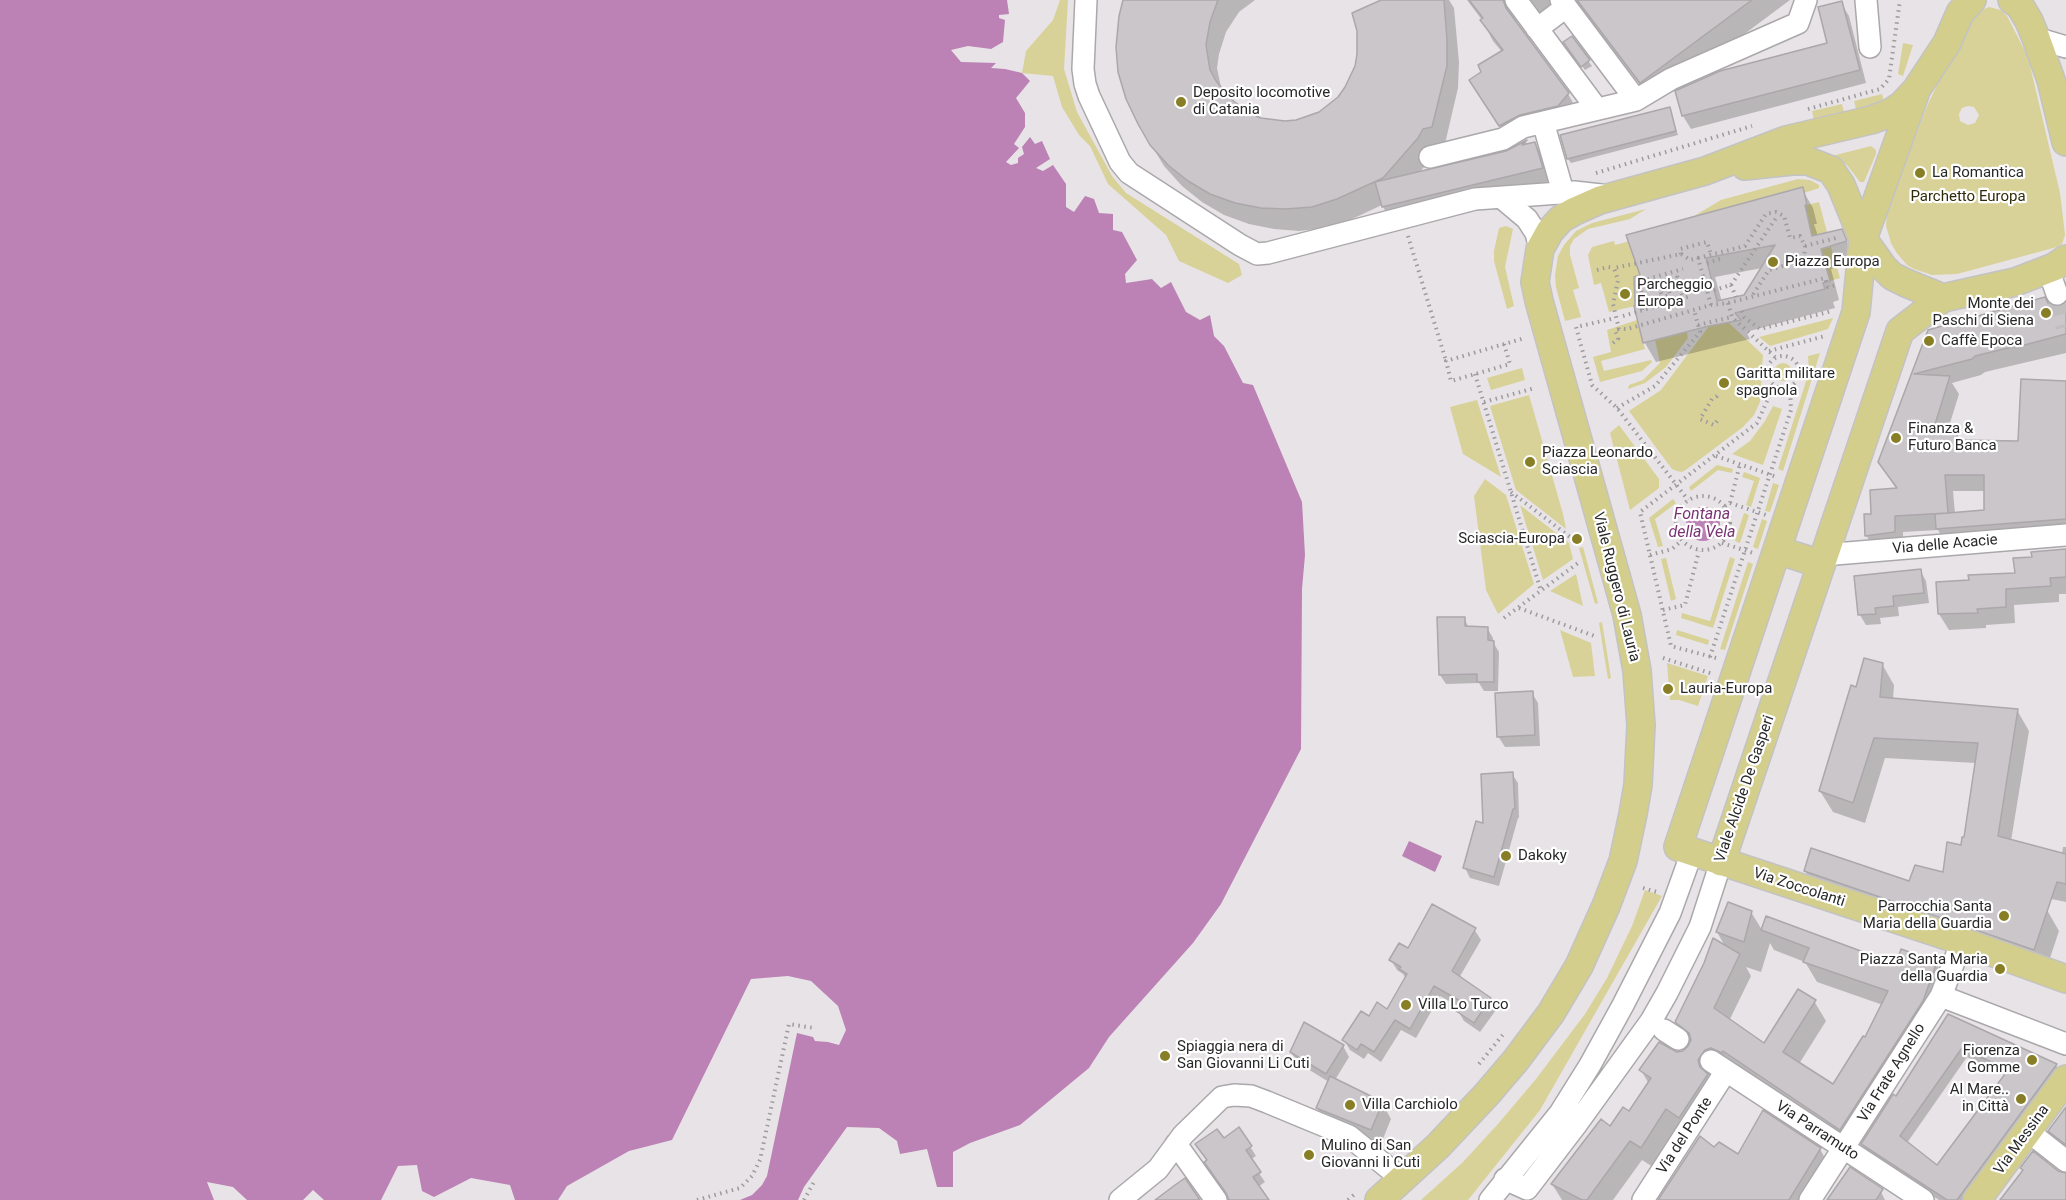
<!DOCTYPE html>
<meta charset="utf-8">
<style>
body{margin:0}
canvas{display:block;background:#e7e3e6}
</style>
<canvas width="2066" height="1200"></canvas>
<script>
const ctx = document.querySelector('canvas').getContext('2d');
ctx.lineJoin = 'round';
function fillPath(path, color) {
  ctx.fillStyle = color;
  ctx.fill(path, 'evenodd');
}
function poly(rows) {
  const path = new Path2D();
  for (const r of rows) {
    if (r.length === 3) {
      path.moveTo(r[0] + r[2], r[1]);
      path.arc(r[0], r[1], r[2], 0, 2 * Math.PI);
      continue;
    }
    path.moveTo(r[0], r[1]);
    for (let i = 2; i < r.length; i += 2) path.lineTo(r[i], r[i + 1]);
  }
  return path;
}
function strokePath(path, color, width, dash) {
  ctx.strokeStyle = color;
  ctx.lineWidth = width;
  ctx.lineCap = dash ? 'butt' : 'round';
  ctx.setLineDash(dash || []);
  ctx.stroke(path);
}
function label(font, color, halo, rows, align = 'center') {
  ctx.font = font + ' Roboto,sans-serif';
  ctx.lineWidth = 4.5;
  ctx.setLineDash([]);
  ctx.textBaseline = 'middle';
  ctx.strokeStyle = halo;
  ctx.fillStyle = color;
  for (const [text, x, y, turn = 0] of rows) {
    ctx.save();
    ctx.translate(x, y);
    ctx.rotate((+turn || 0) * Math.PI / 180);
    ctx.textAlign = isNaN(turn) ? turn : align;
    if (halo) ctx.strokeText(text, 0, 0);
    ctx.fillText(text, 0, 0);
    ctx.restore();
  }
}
const green = poly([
 [1060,0,1068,0,1064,69,1077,112,1112,176,1126,193,1239,264,1242,275,1228,283,1179,261,1166,235,1108,184,1090,146,1079,135,1062,107,1053,76,1022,73,1026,51,1053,20],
 [1989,7,2001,10,2007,16,2028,57,2060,193,2065,235,2062,244,2057,247,1957,274,1932,275,1914,269,1907,265,1896,252,1891,243,1886,226,1887,211,1927,106,1961,35,1976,12],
 [1968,106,1974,107,1979,115,1975,123,1968,125,1960,121,1959,114,1962,108],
 [1903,43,1913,45,1903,76,1898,74],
 [1882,94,1885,106,1857,113,1854,101],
 [1842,104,1845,116,1815,124,1812,111],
 [1871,146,1876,150,1876,154,1864,182,1860,182,1847,165,1832,156],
 [1798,179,1810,180,1819,185,1819,188,1804,193,1806,198,1780,205,1651,253,1634,257,1637,267,1681,261,1682,264,1634,277,1635,306,1609,312,1601,283,1594,285,1588,255,1592,247,1614,241,1615,245,1804,194,1802,187,1694,216,1721,200],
 [1819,202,1827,232,1809,237,1807,230,1810,229,1809,225,1790,209],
 [1646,209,1630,219,1588,229,1574,239,1570,246,1570,255,1579,288,1573,290,1581,317,1565,321,1556,287,1555,275,1558,256,1564,245,1576,231,1592,223],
 [1506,226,1513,229,1505,267,1514,306,1507,309,1494,261,1494,251,1499,228],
 [1831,247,1840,278,1830,281,1827,272,1814,251],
 [1649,316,1642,338,1645,349,1601,361,1604,371,1651,360,1652,362,1642,371,1600,382,1593,357,1611,352,1607,330],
 [1833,318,1828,329,1770,346,1759,337],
 [1728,322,1763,355,1760,402,1754,415,1743,427,1687,469,1682,472,1677,471,1672,469,1629,411,1661,390,1709,326],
 [1687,332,1688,338,1666,367,1645,383,1628,389,1629,385,1643,380,1660,363,1655,340],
 [1820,353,1783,471,1778,469,1809,372,1808,356],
 [1783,372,9],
 [1522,368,1525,380,1491,390,1487,378],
 [1529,395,1563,514,1566,529,1516,490,1490,406],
 [1477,400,1501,477,1463,454,1450,407],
 [1773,406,1782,409,1763,465,1732,454,1750,441,1765,421],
 [1619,425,1659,479,1659,488,1630,510,1610,433],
 [1717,465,1733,469,1732,473,1718,470,1691,491,1689,487],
 [1744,472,1760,478,1751,507,1746,505,1754,481,1742,477],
 [1485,479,1506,495,1534,584,1498,614,1486,590,1474,496],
 [1773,483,1779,485,1770,512,1765,511],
 [1673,499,1676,503,1655,519,1663,546,1658,547,1649,518],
 [1520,505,1569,543,1573,559,1543,580],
 [1744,513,1749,515,1740,543,1735,541],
 [1762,519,1767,521,1758,549,1753,547],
 [1583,547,1598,603,1595,604,1579,548],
 [1730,557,1735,559,1713,628,1681,618,1682,613,1710,621],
 [1666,558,1676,599,1671,601,1661,559],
 [1748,562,1753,564,1725,650,1720,649],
 [1576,574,1583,606,1550,591],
 [1602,622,1611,678,1608,679,1599,623],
 [1560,630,1591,643,1595,676,1573,677],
 [1677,630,1709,640,1708,645,1676,635],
 [1667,663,1708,676,1698,706,1679,700,1670,700],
 [1645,890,1662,896,1540,1110,1468,1200,1421,1200,1463,1162,1498,1124,1536,1079,1585,1014,1607,978,1632,926]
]);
const water = poly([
 [0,0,1007,0,1009,14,999,15,999,18,1005,20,1003,42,991,49,968,46,951,50,961,62,996,63,991,68,1005,69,1022,73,1030,81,1016,98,1025,113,1025,127,1014,144,1019,148,1006,162,1011,165,1018,163,1018,158,1024,154,1022,147,1030,137,1035,144,1042,141,1050,159,1036,168,1043,171,1053,165,1066,184,1066,207,1074,212,1085,196,1094,199,1099,213,1113,214,1113,230,1122,232,1137,260,1125,274,1126,283,1152,279,1161,288,1171,282,1186,312,1200,320,1210,315,1214,336,1224,346,1243,383,1253,385,1302,502,1305,555,1302,589,1301,749,1221,904,1193,943,1109,1037,1089,1068,1020,1125,970,1143,953,1152,953,1187,937,1187,927,1149,900,1154,897,1141,879,1128,847,1127,804,1187,798,1200,740,1200,752,1195,762,1185,767,1176,797,1033,813,1037,815,1041,828,1042,839,1045,846,1030,838,1006,811,981,788,976,751,979,672,1140,629,1151,567,1186,558,1200,515,1200,510,1185,471,1178,434,1197,422,1191,417,1165,398,1166,381,1200,324,1200,313,1190,303,1200,247,1200,233,1187,207,1182,214,1200,0,1200],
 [1703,524,17],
 [1409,841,1442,856,1435,872,1402,856]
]);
const shadow = poly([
 [1125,0,1255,0,1239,12,1226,32,1219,54,1217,68,1222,92,1239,108,1260,119,1285,123,1309,118,1330,106,1339,98,1352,77,1385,0,1449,0,1454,8,1459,62,1458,88,1444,148,1430,160,1418,174,1507,153,1526,142,1528,145,1535,143,1544,159,1551,184,1392,223,1382,205,1350,220,1324,228,1299,231,1274,229,1249,224,1224,215,1202,202,1182,186,1164,166,1152,146],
 [1467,0,1790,0,1653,102,1577,3,1548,25,1521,10,1515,17,1515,22,1568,94,1580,115,1532,135,1512,146,1483,101,1483,73,1502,52,1493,41,1482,20],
 [1841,3,1849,16,1866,83,1691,129,1683,116,1677,92,1829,44],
 [1571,38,1592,66,1585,70,1568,47],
 [1669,109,1678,135,1571,163,1568,159],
 [1802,189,1813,208,1817,224,1814,224,1818,236,1841,230,1857,261,1831,269,1839,300,1833,302,1835,308,1746,332,1750,339,1656,362,1645,343,1636,307],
 [1762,268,1745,296,1722,302,1715,277],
 [2066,304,2066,353,1985,372,1981,375,1952,383,1959,394,1946,436,1956,436,1959,441,2019,442,2066,383,2066,535,1947,545,1938,530,1903,532,1903,549,1876,552,1866,535,1873,515,1897,490,1879,462,1929,331,2048,305,2061,308],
 [1953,491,1986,491,1986,511,1955,514],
 [2066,551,2066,594,2059,594,2059,602,2014,605,2015,623,1986,625,1986,628,1949,630,1939,614,1970,582,2016,575,2034,559],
 [1920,570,1926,581,1929,603,1898,607,1899,616,1880,618,1881,624,1866,625,1860,615,1855,577],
 [1464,618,1469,628,1487,628,1493,638,1493,642,1499,652,1498,691,1484,691,1479,683,1446,684,1440,675],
 [1882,664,1894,685,1893,700,2017,710,2029,731,2011,841,2062,854,2063,847,2066,847,2066,902,1984,885,2047,910,2059,931,2046,970,1817,892,1805,871,1910,882,1944,874,1965,839,1976,763,1885,758,1865,823,1833,812,1820,791,1857,689],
 [1532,693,1538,703,1540,746,1505,747,1498,736],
 [1512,774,1518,783,1519,818,1518,818,1499,886,1470,878,1465,868],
 [1751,912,1762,930,1767,918,1897,966,1936,963,1948,983,1852,1149,1735,1071,1653,1167,1642,1160,1613,1200,1562,1200,1552,1184,1629,1114,1649,1084,1641,1070,1677,1053,1684,1052,1691,1044,1677,1022,1726,948,1717,932],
 [1770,943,1774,950,1805,962,1817,982,1883,1005,1866,1039,1833,1087,1799,1064,1826,1021,1814,1001,1765,1045,1729,1021,1751,976,1746,967,1761,972],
 [1474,929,1481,940,1459,978,1490,999,1496,1010,1480,1032,1464,1021,1458,1011,1460,1007,1440,996,1416,1038,1401,1030,1381,1062,1368,1053,1364,1059,1350,1050,1344,1040,1369,1018,1388,1011,1406,979,1403,974,1397,970,1391,960,1409,950],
 [1949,1016,2056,1065,2062,1074,1969,1200,1939,1200,1868,1154,1863,1144,1896,1098],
 [1967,1057,2006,1075,1937,1168,1907,1143],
 [1343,1046,1349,1057,1335,1080,1382,1103,1391,1119,1380,1146,1327,1124,1317,1108,1329,1082,1298,1063,1291,1052],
 [2066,1108,2066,1151,2057,1144,2050,1131],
 [1239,1129,1256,1156,1250,1160,1265,1182,1258,1187,1267,1200,1230,1200,1202,1153],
 [1714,1149,1738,1156,1820,1149,1827,1162,1804,1200,1659,1200],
 [1881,1192,1885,1200,1828,1200]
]);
const building = poly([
 [1123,0,1218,0,1210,22,1206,45,1210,70,1216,81,1231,99,1249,113,1261,118,1285,121,1296,120,1319,112,1338,97,1345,87,1355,66,1357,54,1357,31,1352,13,1381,0,1444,0,1447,40,1447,66,1432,127,1423,129,1418,138,1383,178,1337,199,1312,207,1286,209,1261,208,1235,203,1210,194,1188,181,1168,165,1150,145,1138,124,1126,99,1118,72,1116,47,1119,16,1123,0],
 [1469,0,1503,0,1506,8,1569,93,1558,106,1520,115,1499,126,1469,80,1481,72,1478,65,1503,50,1480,20,1483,18,1469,0],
 [1577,0,1752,0,1640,83,1577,0],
 [1842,1,1860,70,1682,116,1675,91,1677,90,1720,71,1827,43,1818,7,1842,1],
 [1572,36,1590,60,1581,67,1563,42,1572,36],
 [1670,107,1676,131,1567,159,1560,135,1670,107],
 [1527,140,1522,145,1535,142,1543,168,1382,207,1375,182,1506,151,1527,140],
 [1803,187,1807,205,1805,205,1812,236,1842,229,1847,241,1821,249,1830,281,1823,283,1825,289,1735,313,1741,320,1709,326,1643,343,1634,306,1635,306,1634,277,1640,275,1626,235,1803,187],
 [1775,245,1744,295,1717,301,1706,258,1775,245],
 [2045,297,2048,303,2054,306,2061,306,2066,303,2066,334,2017,347,2016,346,1975,356,1972,359,1914,374,1950,376,1932,434,1957,434,1957,440,2018,441,2021,379,2066,381,2066,519,1936,529,1935,514,1948,513,1895,516,1895,532,1865,536,1864,514,1871,514,1870,490,1897,488,1878,462,1928,330,2045,297],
 [1945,475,1984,475,1984,510,1948,513,1945,475],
 [2066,549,2066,577,2050,578,2051,586,2006,589,2006,607,1977,609,1978,613,1938,614,1936,582,1969,580,1968,575,2015,573,2013,558,2032,557,2031,552,2066,549],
 [1921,569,1924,593,1893,596,1894,606,1875,608,1876,614,1858,615,1854,576,1921,569],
 [1437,617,1465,617,1465,626,1488,627,1488,640,1494,641,1494,682,1477,682,1477,674,1439,675,1437,617],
 [1864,658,1883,663,1880,697,2018,709,1998,836,2066,854,2066,884,2057,882,2034,950,1804,871,1811,848,1909,881,1915,865,1943,872,1947,842,1961,845,1962,837,1964,837,1978,743,1874,738,1853,803,1819,791,1851,685,1856,687,1864,658],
 [1533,691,1535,735,1497,737,1495,693,1533,691],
 [1513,772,1515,809,1513,809,1494,877,1463,868,1476,821,1483,823,1481,774,1513,772],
 [1728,902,1752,911,1744,942,1716,932,1728,902],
 [1432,904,1476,928,1452,971,1491,998,1474,1023,1456,1011,1462,1002,1434,986,1410,1029,1395,1020,1374,1052,1361,1044,1357,1050,1342,1040,1361,1011,1369,1016,1377,1002,1387,1009,1407,974,1399,969,1401,967,1389,960,1399,943,1408,948,1432,904],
 [1766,916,1896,964,1901,949,1937,962,1923,1001,1840,1130,1723,1051,1722,1053,1711,1048,1705,1050,1698,1060,1700,1067,1708,1074,1679,1118,1666,1109,1641,1148,1630,1141,1587,1200,1582,1200,1551,1184,1601,1119,1610,1126,1623,1107,1629,1111,1651,1078,1639,1070,1659,1042,1677,1052,1683,1051,1688,1046,1691,1040,1689,1033,1675,1022,1704,963,1713,938,1740,954,1714,1008,1764,1043,1798,989,1816,1000,1783,1052,1833,1084,1863,1036,1865,1037,1888,991,1803,962,1809,948,1761,930,1766,916],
 [1948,1014,2057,1064,1957,1200,1947,1200,1861,1144,1893,1094,1896,1096,1948,1014],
 [1962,1048,2008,1070,1937,1165,1900,1136,1962,1048],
 [1304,1022,1344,1045,1326,1074,1290,1052,1304,1022],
 [1330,1076,1383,1102,1371,1130,1316,1108,1330,1076],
 [2066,1107,2066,1145,2048,1131,2066,1107],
 [1763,1110,1821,1148,1789,1200,1658,1200,1700,1136,1714,1147,1719,1142,1738,1154,1763,1110],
 [1239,1127,1252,1146,1246,1150,1261,1172,1253,1177,1269,1200,1229,1200,1226,1193,1204,1162,1207,1160,1195,1144,1217,1129,1224,1138,1239,1127],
 [2033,1151,2058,1171,2066,1173,2066,1200,2000,1200,2023,1170,2020,1168,2033,1151],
 [1850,1167,1883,1189,1876,1200,1827,1200,1850,1167],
 [1185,1178,1200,1200,1155,1200,1175,1185,1185,1178]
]);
const minorTunnel = poly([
 [2057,294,2066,327]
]);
const path = poly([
 [1808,109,1880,89,1889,79,1900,0],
 [1596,173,1752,126],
 [1408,236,1446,361],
 [1805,246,1836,238],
 [1681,254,1680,249,1707,242,1711,254],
 [1698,258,1745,246,1766,214,1776,212,1784,216,1790,238,1800,236,1805,246,1804,260,1769,270,1752,296],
 [1707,263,1720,259],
 [1597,270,1608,267,1614,268],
 [1677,276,1683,299],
 [1731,285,1736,297],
 [1714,290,1731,285,1776,218],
 [1642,303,1662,297,1658,283,1662,282,1666,296,1670,295,1666,281,1677,277],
 [1728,303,1732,317,1775,357],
 [1711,305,1698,258,1690,260,1681,254,1614,268,1618,280,1613,304,1619,329,1627,329,1711,305,1728,303,1825,278,1828,287,1837,285],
 [1642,310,1641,281,1683,269],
 [1742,311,1744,317,1760,329,1832,311],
 [1623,316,1691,296],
 [1611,319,1576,327,1592,385,1617,408,1688,500],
 [1698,325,1732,317],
 [1613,343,1618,339,1615,330,1619,329],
 [1504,344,1510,364,1451,381,1446,361,1525,338],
 [1769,351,1825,336],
 [1783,372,16],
 [1475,374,1541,591],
 [1484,402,1535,388],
 [1617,408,1655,386,1700,332,1694,310],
 [1717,421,1714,425,1700,419,1712,399,1717,396,1719,392],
 [1716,456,1777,477],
 [1511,492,1574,540,1584,537],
 [1703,523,27],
 [1730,503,1766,515],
 [1725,506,1730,503,1740,464],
 [1722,543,1753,553],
 [1650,555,1672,549,1681,541],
 [1519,608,1597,637],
 [1663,610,1685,605,1699,551],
 [1504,618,1578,563],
 [1710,657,1791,410,1790,387],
 [1663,658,1713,674],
 [1716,658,1671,646,1640,512,1757,423,1774,386],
 [1643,888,1657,892],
 [1479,1064,1505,1032],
 [697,1200,740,1188,752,1176,760,1160,789,1024,814,1028],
 [804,1200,814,1182],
 [1348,1200,1356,1193]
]);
const minor = poly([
 [1086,0,1083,69,1085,84,1089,96,1120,162,1129,173,1240,245,1257,254,1268,253,1475,199,1574,192,1610,196],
 [1516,0,1597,109],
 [1561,0,1636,100],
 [1866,0,1870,47],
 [1537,29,1566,7],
 [2036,38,2066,47],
 [1543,122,1563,192],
 [1430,157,1503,139,1523,127,1636,100,1671,79,1798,23,1806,0],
 [1502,198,1527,219,1536,233,1540,249],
 [2052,280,2057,294],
 [1823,555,2066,535],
 [1941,996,2066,1044],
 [1664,1030,1678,1039],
 [1711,1061,1923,1200],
 [2029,1132,2066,1161],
 [1176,1144,1216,1200],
 [1505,1179,1527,1189,1576,1125,1651,1021,1667,993,1700,927,1721,862],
 [1120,1200,1158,1169,1183,1135,1222,1097,1234,1095,1251,1096,1267,1102,1349,1136,1402,1179],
 [1490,1200,1560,1113,1590,1065,1623,1005,1670,913,1692,852],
 [1643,1200,1726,1071],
 [1810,1200,1941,996,1962,941]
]);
const major = poly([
 [2012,0,2020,6,2029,21,2036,38,2051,80,2066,142],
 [1915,94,1863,239,1856,312,1678,847,1947,936,2066,979],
 [1745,166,1792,161,1808,161,1831,170,1841,185,1863,239,1883,267,1892,276,1906,283,1943,298,2015,282,2054,267,2066,259],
 [1777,550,1821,564],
 [1721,862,1900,331,1943,298],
 [1379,1200,1438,1146,1487,1094,1516,1060,1551,1013,1579,966,1606,906,1623,861,1633,814,1638,785,1641,725,1637,671,1627,615,1539,301,1535,282,1540,249,1550,231,1561,219,1575,211,1600,200,1705,171,1786,140,1871,120,1888,114,1902,105,1916,90,1947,43,1960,13,1972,0],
 [1977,1200,2066,1079]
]);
const markers = [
 [1181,102,6,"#877e25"],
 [1920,173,6,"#877e25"],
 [1773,262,6,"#877e25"],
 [1625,294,6,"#877e25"],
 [2046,313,6,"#877e25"],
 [1929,341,6,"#877e25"],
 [1724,383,6,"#877e25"],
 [1896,438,6,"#877e25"],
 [1530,462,6,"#877e25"],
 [1577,539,6,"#877e25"],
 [1668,689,6,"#877e25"],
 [1506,856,6,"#877e25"],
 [2004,916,6,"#877e25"],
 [2000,969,6,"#877e25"],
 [1406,1005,6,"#877e25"],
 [1165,1056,6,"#877e25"],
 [2032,1060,6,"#877e25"],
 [2021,1099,6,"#877e25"],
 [1350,1105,6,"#877e25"],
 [1309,1155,6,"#877e25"]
];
const poiNames = [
 ["Deposito locomotive",1193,93],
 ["di Catania",1193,110],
 ["La Romantica",1932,173],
 ["Piazza Europa",1785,262],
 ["Parcheggio",1637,285],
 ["Europa",1637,302],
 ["Monte dei",2034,304,"right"],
 ["Paschi di Siena",2034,321,"right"],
 ["Caffè Epoca",1941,341],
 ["Garitta militare",1736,374],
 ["spagnola",1736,391],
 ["Finanza &",1908,429],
 ["Futuro Banca",1908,446],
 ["Piazza Leonardo",1542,453],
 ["Sciascia",1542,470],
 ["Sciascia-Europa",1565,539,"right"],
 ["Lauria-Europa",1680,689],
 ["Dakoky",1518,856],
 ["Parrocchia Santa",1992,907,"right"],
 ["Maria della Guardia",1992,924,"right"],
 ["Piazza Santa Maria",1988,960,"right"],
 ["della Guardia",1988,977,"right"],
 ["Villa Lo Turco",1418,1005],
 ["Spiaggia nera di",1177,1047],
 ["San Giovanni Li Cuti",1177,1064],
 ["Fiorenza",2020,1051,"right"],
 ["Gomme",2020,1068,"right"],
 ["Al Mare..",2009,1090,"right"],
 ["in Città",2009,1107,"right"],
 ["Villa Carchiolo",1362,1105],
 ["Mulino di San",1321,1146],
 ["Giovanni li Cuti",1321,1163]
];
const parkNames = [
 ["Parchetto Europa",1968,197]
];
const streetNames = [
 ["Via delle Acacie",1945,545,-5],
 ["Viale Ruggero di Lauria",1616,587,76],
 ["Viale Alcide De Gasperi",1745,789,-71],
 ["Via Zoccolanti",1799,888,18],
 ["Via Frate Agnello",1892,1073,-58],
 ["Via Parramuto",1817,1131,33],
 ["Via del Ponte",1685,1136,-57],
 ["Via Messina",2022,1140,-54]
];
const waterNames = [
 ["Fontana",1702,515],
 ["della Vela",1702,533]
];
fillPath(green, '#d8d299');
fillPath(water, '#bc82b5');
fillPath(shadow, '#0003');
fillPath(building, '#cac6c9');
strokePath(building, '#aba7aa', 1.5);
strokePath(minorTunnel, '#c1bec0', 21, [21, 10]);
strokePath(minor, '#aba8ab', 24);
strokePath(major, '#c3c3c3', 30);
strokePath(path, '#9e9b9e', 4, [1.5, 4.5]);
strokePath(minor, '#fff', 21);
strokePath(major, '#d4ce8c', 27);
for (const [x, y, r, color] of markers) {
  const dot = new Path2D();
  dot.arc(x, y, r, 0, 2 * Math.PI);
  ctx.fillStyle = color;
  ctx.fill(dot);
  strokePath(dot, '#fff', 2);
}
label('15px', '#292829', '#fff', poiNames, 'left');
label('15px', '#302c09', '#fff', parkNames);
label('15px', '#292829', '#fff', streetNames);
label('italic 16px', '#793373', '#fff', waterNames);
</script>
